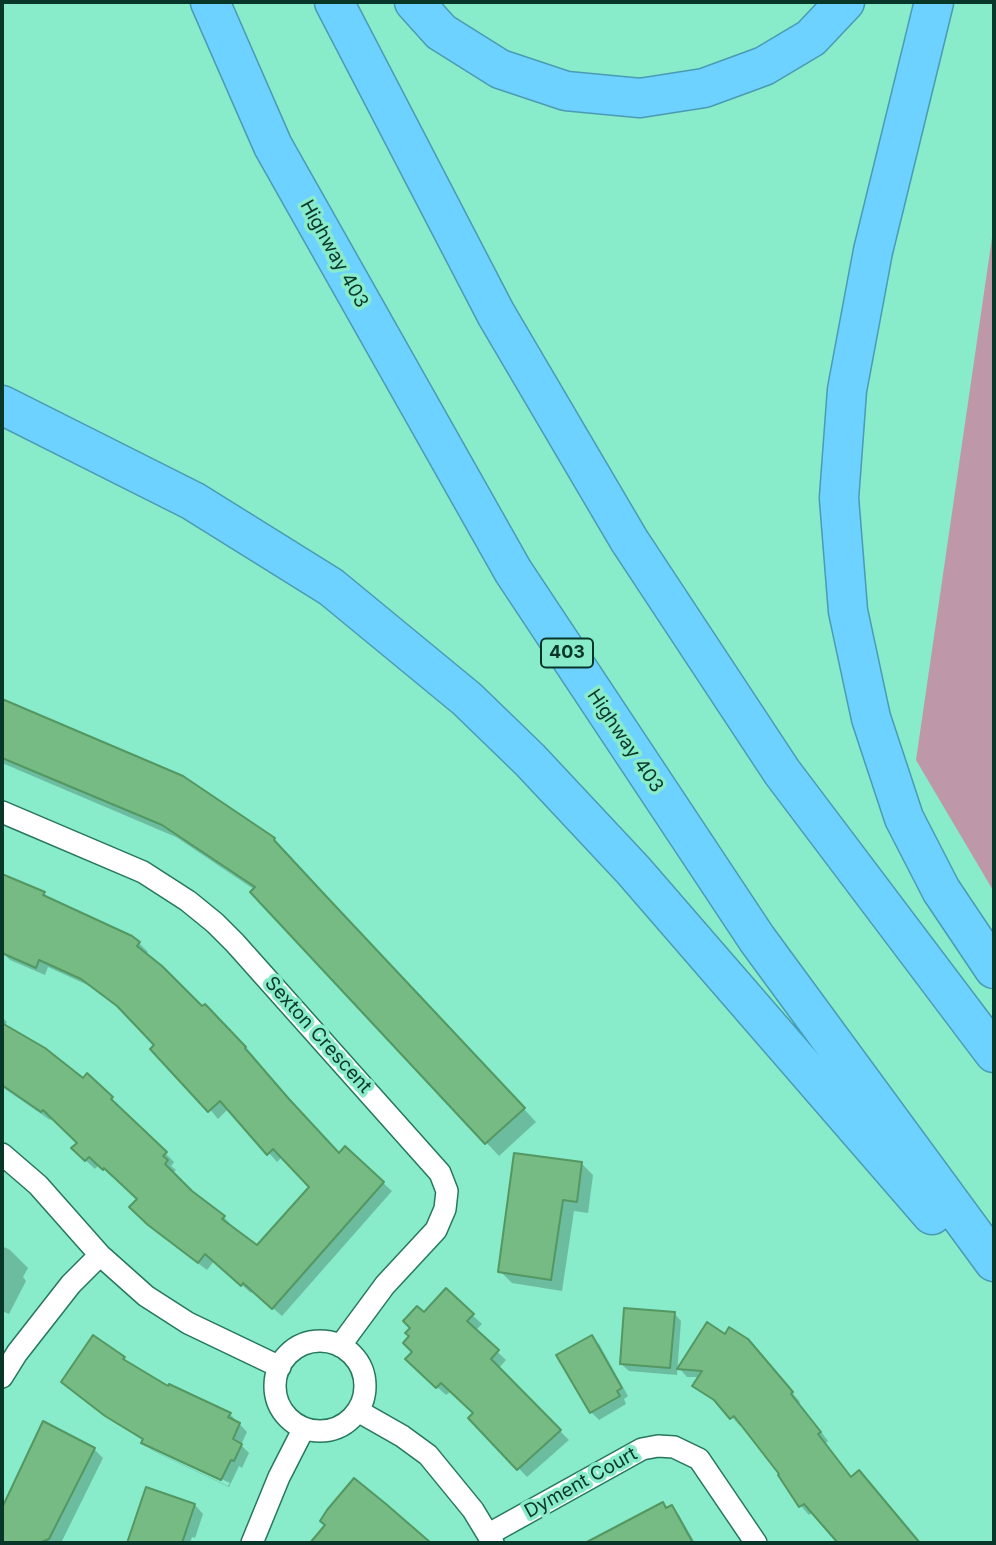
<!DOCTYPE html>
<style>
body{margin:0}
#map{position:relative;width:996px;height:1545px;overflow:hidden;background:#88ebc9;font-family:Inter,sans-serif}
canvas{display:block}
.frame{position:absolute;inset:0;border:4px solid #083629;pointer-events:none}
</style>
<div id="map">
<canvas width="996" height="1545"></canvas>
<div class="frame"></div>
</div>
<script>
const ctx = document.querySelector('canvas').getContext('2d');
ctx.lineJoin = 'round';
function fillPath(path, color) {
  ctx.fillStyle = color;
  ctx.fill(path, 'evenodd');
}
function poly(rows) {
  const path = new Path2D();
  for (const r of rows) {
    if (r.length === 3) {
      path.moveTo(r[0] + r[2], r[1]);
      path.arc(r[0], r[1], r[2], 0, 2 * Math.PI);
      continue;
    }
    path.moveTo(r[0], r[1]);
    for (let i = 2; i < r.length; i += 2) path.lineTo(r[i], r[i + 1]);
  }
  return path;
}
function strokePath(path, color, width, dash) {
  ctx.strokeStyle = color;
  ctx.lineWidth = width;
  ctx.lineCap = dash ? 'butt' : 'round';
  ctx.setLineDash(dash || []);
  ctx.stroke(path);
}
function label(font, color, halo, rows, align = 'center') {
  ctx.font = font + ' Inter,sans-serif';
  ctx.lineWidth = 7;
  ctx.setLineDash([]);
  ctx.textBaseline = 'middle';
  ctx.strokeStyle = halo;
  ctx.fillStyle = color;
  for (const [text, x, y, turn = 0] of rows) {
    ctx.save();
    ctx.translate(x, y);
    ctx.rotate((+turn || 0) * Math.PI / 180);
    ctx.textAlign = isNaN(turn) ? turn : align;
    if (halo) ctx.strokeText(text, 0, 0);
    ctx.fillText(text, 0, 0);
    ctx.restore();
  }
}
const green = poly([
 [994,224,994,892,916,760]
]);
const shadow = poly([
 [2,701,182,777,274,839,536,1122,499,1156,252,892,255,890,176,837,2,763],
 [2,876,44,893,51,901,139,943,148,952,146,955,202,1009,205,1006,253,1056,252,1058,297,1110,340,1155,383,1183,392,1191,282,1316,253,1291,251,1293,214,1261,207,1270,159,1234,139,1199,114,1175,112,1177,99,1165,95,1169,82,1157,79,1143,53,1117,50,1120,2,1087,2,1017,7,1022,4,1026,83,1080,88,1075,174,1162,171,1166,176,1170,172,1174,190,1192,224,1217,232,1226,231,1228,257,1247,311,1186,283,1156,277,1162,229,1108,218,1119,157,1045,126,1013,92,987,48,967,45,975,10,960,2,952],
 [581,1163,593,1175,588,1213,574,1211,562,1291,512,1283,500,1271],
 [2,1246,10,1250,28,1268,23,1277,26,1281,9,1314,2,1311],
 [446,1291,482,1324,475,1331,506,1360,498,1369,569,1440,527,1477,471,1418,475,1413,451,1391,446,1395,416,1368,414,1352,424,1315],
 [674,1313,681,1321,677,1375,629,1371,621,1364],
 [725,1336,756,1350,800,1402,799,1403,828,1441,825,1444,852,1478,867,1481,919,1543,854,1543,849,1537,841,1543,813,1512,809,1515,801,1506,780,1476,782,1475,742,1424,740,1426,722,1406,695,1386,700,1377,687,1377,679,1368],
 [591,1337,599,1344,628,1396,624,1399,626,1404,599,1420,591,1412,559,1355],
 [123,1358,130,1365,169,1389,230,1414,247,1432,241,1445,249,1453,242,1468,239,1466,229,1487,151,1450,144,1441,115,1423,71,1390],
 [150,1445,230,1483,228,1486,150,1449],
 [43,1424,94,1449,103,1458,61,1543,2,1543,2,1512],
 [355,1480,428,1543,315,1543,314,1542,327,1526],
 [147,1489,195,1505,203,1514,195,1538,192,1537,190,1543,121,1543,122,1541,129,1542],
 [663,1505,668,1509,672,1507,679,1515,695,1543,596,1543,594,1540]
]);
const building = poly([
 [2,699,183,776,275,838,274,840,325,895,525,1108,485,1144,250,892,255,887,162,825,2,758,2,699],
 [2,874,45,892,43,895,132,936,140,942,137,946,162,966,202,1006,205,1004,246,1047,245,1048,289,1099,339,1153,345,1146,384,1182,272,1309,243,1283,241,1286,205,1254,198,1263,148,1225,129,1207,137,1199,104,1168,103,1170,89,1157,85,1161,71,1148,77,1143,43,1110,41,1112,2,1085,2,1023,45,1048,83,1078,87,1073,113,1097,111,1099,167,1152,163,1156,168,1160,165,1164,192,1191,225,1216,222,1219,257,1245,309,1187,273,1149,267,1155,220,1101,208,1112,150,1049,154,1045,117,1006,81,979,39,960,36,968,2,953,2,874],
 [514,1153,582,1162,577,1202,563,1200,551,1280,498,1272,514,1153],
 [446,1288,474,1314,467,1321,499,1350,491,1359,561,1430,517,1470,468,1418,473,1413,441,1383,436,1388,405,1359,412,1352,403,1343,409,1336,405,1333,410,1328,403,1321,417,1306,424,1312,446,1288],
 [624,1308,675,1312,670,1368,620,1364,624,1308],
 [707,1322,725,1334,729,1327,748,1339,793,1392,791,1394,821,1432,818,1434,851,1477,859,1470,920,1543,838,1543,804,1504,799,1507,778,1475,779,1474,734,1416,730,1419,714,1400,692,1386,702,1371,677,1369,707,1322],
 [93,1335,125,1357,123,1359,168,1386,169,1384,231,1413,228,1417,240,1423,233,1439,242,1444,234,1461,231,1460,221,1480,141,1443,143,1439,105,1416,61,1382,93,1335],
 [592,1335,622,1388,617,1391,620,1396,590,1413,556,1355,592,1335],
 [43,1421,95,1448,49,1539,39,1543,2,1543,2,1508,43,1421],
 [354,1478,386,1504,431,1543,310,1543,325,1525,320,1521,327,1510,354,1478],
 [146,1487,195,1504,182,1543,127,1543,146,1487],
 [663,1502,666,1508,672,1505,693,1543,585,1543,663,1502]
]);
const minor = poly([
 [2,812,143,872,188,901,215,923,235,943,440,1173,447,1191,445,1209,436,1230,385,1285,340,1346],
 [2,1154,38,1185,100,1255,146,1296,188,1323,280,1367],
 [320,1386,45],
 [2,1377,17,1353,71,1284,100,1255],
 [358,1411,402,1436,428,1455,473,1510,493,1543],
 [489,1534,642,1449,658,1446,674,1447,699,1459,756,1543],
 [252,1543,279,1477,304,1428]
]);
const motorway = poly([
 [210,2,273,146,513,571,757,939,994,1262],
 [334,2,496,314,629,540,782,772,994,1053],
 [414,2,441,32,500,69,566,91,640,98,704,88,764,66,811,38,845,2],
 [934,2,873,251,847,390,839,498,848,611,871,718,904,818,941,890,994,969],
 [2,405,193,501,331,587,467,699,530,760,633,870,932,1215]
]);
const shields = [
 [567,653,52]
];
const shieldNames = [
 ["403",567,653]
];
const streetNames = [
 ["Highway 403",334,254,61],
 ["Highway 403",625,741,56],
 ["Sexton Crescent",318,1035,48],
 ["Dyment Court",581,1483,-29]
];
fillPath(green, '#be98a9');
fillPath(shadow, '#0003');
fillPath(building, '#76bb84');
strokePath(building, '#539762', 2);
strokePath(minor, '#27765e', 24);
strokePath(motorway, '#4a9bb4', 41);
strokePath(minor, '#fff', 21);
strokePath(motorway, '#6dd2ff', 38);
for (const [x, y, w] of shields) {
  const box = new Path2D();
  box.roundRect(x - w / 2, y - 14.5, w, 29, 5);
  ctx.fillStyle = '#88ebc9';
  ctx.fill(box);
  strokePath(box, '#083629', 2);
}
label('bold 18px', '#083629', null, shieldNames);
label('19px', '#083629', '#88ebc9', streetNames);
</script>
